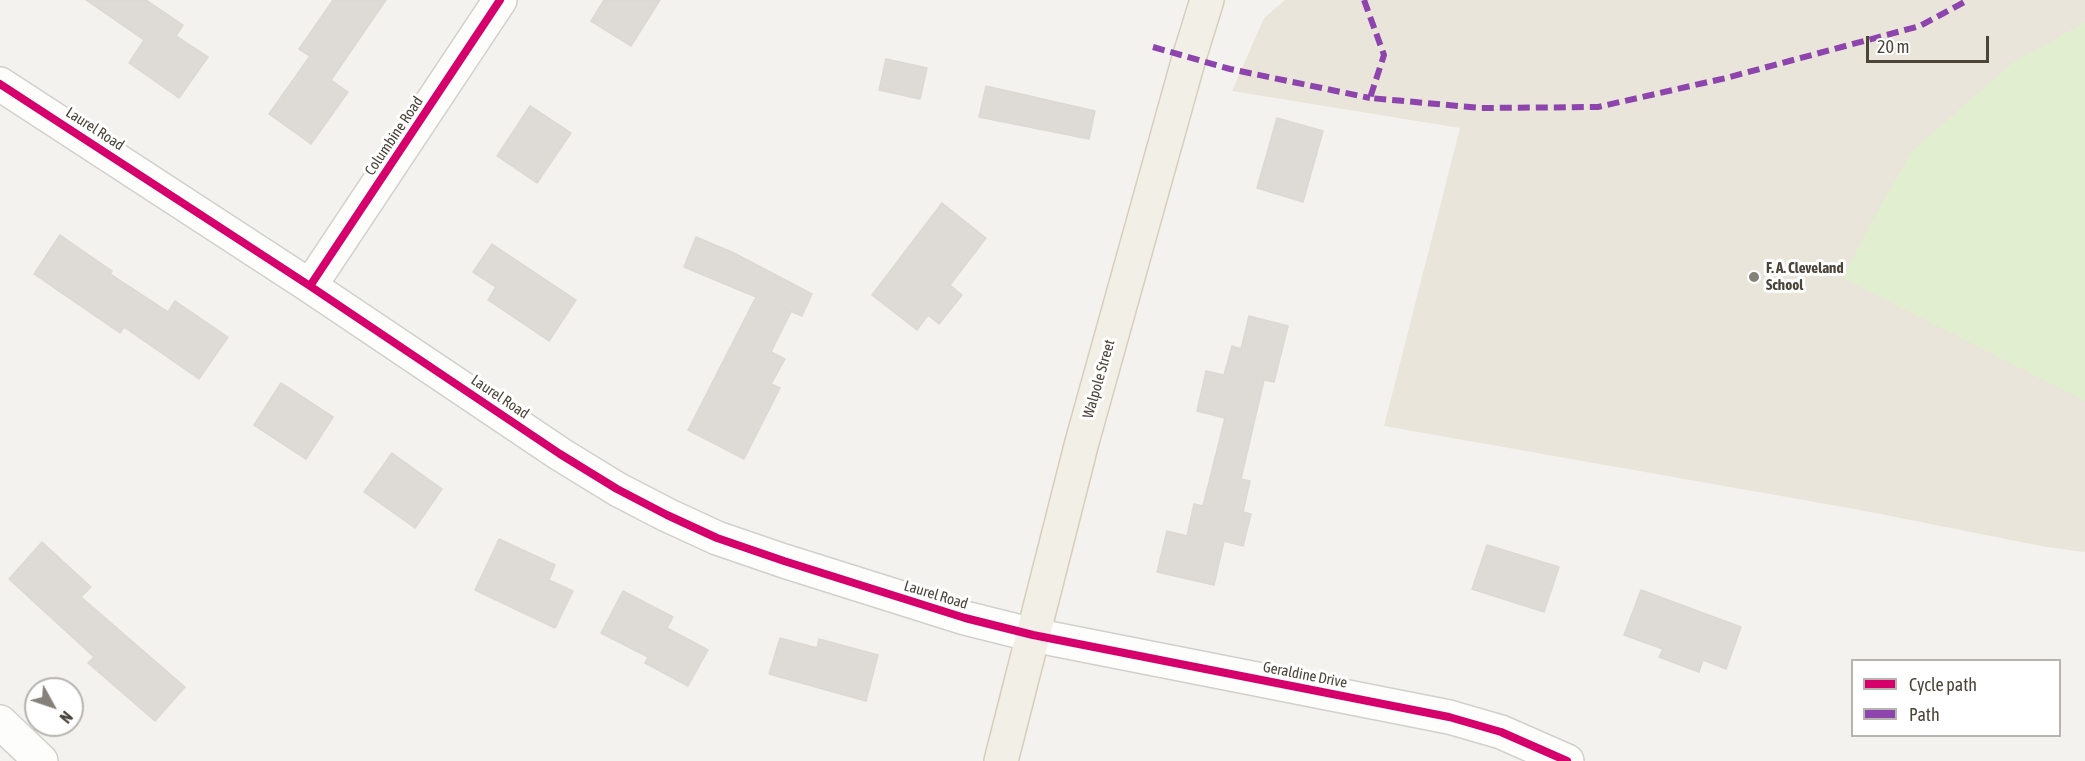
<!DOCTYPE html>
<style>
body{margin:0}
#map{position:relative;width:2085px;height:761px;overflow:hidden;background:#f4f2ee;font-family:"Asap Condensed",sans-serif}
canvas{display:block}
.legend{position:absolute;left:1851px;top:659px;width:210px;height:78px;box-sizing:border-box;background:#fff;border:2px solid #b7b4b0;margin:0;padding:8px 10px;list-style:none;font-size:18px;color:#4b4439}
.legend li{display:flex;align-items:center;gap:12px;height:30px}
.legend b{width:30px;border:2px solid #b7b4b0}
.north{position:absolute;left:24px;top:677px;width:60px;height:60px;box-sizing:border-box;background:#fff;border:2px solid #b7b4b0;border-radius:50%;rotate:130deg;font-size:16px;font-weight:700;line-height:24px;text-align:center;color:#4b4439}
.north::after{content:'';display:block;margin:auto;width:21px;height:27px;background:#868178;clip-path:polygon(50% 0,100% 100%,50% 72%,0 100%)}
.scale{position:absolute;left:1866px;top:36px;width:123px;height:27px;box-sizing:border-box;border:3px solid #4b4439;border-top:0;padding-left:8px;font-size:18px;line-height:21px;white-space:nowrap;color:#4b4439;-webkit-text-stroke:4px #fff;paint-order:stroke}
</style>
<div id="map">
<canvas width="2085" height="761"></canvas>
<ul class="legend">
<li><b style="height:8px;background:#d6006c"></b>Cycle path</li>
<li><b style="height:8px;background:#8e44ad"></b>Path</li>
</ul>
<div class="north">N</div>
<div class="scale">20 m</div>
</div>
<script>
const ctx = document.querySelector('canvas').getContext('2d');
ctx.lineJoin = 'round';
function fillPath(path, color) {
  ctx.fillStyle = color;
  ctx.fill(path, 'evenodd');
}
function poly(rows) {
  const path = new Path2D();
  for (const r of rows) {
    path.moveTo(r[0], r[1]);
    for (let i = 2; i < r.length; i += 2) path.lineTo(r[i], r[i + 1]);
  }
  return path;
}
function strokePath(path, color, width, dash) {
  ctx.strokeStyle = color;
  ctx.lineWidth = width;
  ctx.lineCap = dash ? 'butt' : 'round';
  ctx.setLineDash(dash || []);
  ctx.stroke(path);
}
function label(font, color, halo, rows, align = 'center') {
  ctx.font = font + ' "Asap Condensed",sans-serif';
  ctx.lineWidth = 6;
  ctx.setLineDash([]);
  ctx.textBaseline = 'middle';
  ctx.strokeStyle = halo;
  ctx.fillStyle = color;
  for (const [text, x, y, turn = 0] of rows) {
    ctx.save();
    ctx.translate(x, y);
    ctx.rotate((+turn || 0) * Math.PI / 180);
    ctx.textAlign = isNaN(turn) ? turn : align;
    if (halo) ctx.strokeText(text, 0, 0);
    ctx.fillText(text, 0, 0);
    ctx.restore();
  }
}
const education = poly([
 [1285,0,2085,0,2085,552,2046,547,1860,510,1384,426,1460,128,1232,91,1264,18]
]);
const green = poly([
 [2085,22,2085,401,1842,278,1874,217,1912,151,2011,64]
]);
const building = poly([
 [86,0,146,0,183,25,176,36,208,57,179,98,129,63,144,40,86,0],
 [333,0,386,0,331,80,348,92,311,144,269,114,310,56,299,49,333,0],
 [604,0,660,0,631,46,591,21,604,0],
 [886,59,927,68,920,99,879,90,886,59],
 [986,86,1095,111,1089,139,979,117,986,86],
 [530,106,571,133,537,183,497,156,530,106],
 [1277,118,1323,131,1303,202,1257,188,1277,118],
 [942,203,986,238,950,285,962,295,939,324,928,315,917,330,872,295,942,203],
 [60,235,112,271,110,274,168,312,175,301,228,337,199,379,124,327,120,333,34,274,60,235],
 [696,237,732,252,812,294,802,316,783,308,791,312,771,352,785,359,771,384,780,388,744,459,688,430,756,297,684,267,696,237],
 [492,244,576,300,549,341,488,300,496,287,473,272,492,244],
 [1249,316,1288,326,1274,382,1264,380,1241,479,1250,481,1243,512,1251,514,1243,546,1224,541,1214,585,1157,572,1167,531,1187,536,1194,504,1203,506,1225,418,1197,411,1206,371,1224,375,1232,346,1241,349,1249,316],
 [281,383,333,417,306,459,254,425,281,383],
 [392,453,442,489,415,528,364,492,392,453],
 [499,539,555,565,549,580,573,591,555,628,475,590,499,539],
 [42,542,91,587,81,597,185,687,155,721,88,663,94,657,9,579,42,542],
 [1487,545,1559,567,1544,612,1472,589,1487,545],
 [1641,590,1741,627,1726,669,1703,660,1699,672,1659,657,1663,649,1624,635,1641,590],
 [623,591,673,617,667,628,708,650,688,686,645,663,648,657,601,633,623,591],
 [780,638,817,648,819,639,878,655,866,701,769,674,780,638]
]);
const minor = poly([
 [0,84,310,286,560,454,617,489,667,515,717,538,784,561,965,618,1033,635,1449,717,1501,732,1567,761],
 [310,286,500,0],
 [0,722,41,761]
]);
const major = poly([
 [1001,761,1082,442,1189,58,1207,0]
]);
const quiet = poly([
 [1364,0,1384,55,1370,98,1481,108,1598,107,1726,78,1920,26,1968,0],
 [1153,47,1230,69,1370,98]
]);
const cycleway = poly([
 [0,84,310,286,560,454,617,489,667,515,717,538,784,561,965,618,1033,635,1449,717,1501,732,1567,761],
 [310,286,500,0]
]);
const markers = [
 [1754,277,6,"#868178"]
];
const streetNames = [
 ["Laurel Road",95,129,33],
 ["Columbine Road",394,136,-56],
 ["Walpole Street",1099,379,-74],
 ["Laurel Road",500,397,34],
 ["Laurel Road",936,595,17],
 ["Geraldine Drive",1305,675,11]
];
const poiNames = [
 ["F. A. Cleveland",1766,268],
 ["School",1766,285]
];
fillPath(education, '#eae5da');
fillPath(green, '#e1eecf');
fillPath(building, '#dedbd6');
strokePath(building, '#dcd9d4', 1.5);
strokePath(minor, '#d2d0cb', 36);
strokePath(major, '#d6cebb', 36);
strokePath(minor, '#fdfdfc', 33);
strokePath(major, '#f2efe6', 33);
strokePath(quiet, '#8e44ad', 6, [12, 6]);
strokePath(cycleway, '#d6006c', 8);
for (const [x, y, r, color] of markers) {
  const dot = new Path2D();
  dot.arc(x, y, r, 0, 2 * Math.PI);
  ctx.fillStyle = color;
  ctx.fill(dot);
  strokePath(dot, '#fff', 2);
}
label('15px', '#4b4439', '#fff', streetNames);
label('bold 15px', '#4b4439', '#fff', poiNames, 'left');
</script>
